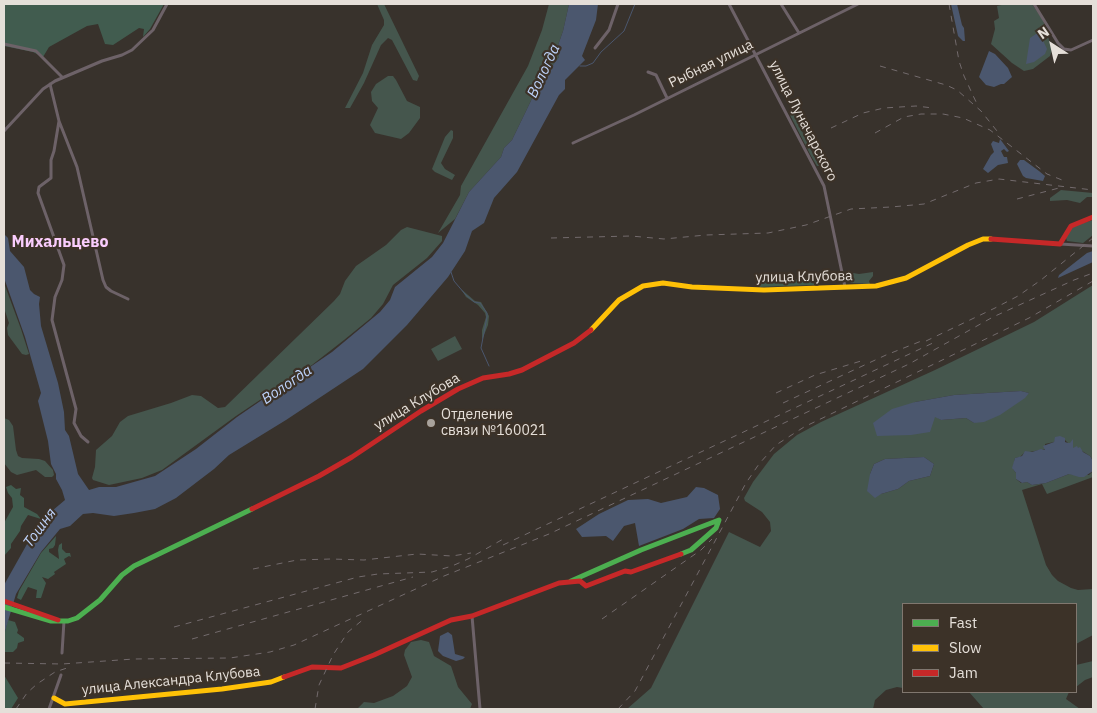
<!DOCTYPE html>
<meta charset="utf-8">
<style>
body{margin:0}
#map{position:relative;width:1097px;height:713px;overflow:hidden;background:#38322c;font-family:"IBM Plex Sans",sans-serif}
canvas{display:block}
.frame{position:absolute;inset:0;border:5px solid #e5dfd9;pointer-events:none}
.legend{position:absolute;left:902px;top:603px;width:175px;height:90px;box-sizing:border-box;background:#3c3228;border:1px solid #80776f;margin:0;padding:6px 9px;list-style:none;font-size:15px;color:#e5dfd9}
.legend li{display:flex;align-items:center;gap:10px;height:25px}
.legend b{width:25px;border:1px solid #80776f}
.north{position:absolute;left:1027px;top:20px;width:50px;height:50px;-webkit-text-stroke:4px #3c3228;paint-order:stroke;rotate:325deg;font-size:14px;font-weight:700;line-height:20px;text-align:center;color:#e5dfd9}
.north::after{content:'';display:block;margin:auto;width:18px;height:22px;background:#e5dfd9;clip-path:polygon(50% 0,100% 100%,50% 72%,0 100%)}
</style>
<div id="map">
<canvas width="1097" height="713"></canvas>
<div class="frame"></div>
<ul class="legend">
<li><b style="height:6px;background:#4caf50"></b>Fast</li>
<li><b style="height:6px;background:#ffc107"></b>Slow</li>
<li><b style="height:6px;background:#c62828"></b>Jam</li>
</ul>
<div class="north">N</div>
</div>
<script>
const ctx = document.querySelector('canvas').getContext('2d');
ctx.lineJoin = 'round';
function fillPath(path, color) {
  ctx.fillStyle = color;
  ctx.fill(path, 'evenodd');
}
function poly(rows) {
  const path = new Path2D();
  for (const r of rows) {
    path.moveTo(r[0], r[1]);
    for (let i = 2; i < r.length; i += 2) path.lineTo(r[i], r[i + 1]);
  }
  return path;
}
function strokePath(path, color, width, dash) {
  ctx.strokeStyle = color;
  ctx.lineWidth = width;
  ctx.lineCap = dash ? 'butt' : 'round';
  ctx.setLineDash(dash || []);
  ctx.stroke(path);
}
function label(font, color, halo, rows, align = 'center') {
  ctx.font = font + ' "IBM Plex Sans",sans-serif';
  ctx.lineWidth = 4.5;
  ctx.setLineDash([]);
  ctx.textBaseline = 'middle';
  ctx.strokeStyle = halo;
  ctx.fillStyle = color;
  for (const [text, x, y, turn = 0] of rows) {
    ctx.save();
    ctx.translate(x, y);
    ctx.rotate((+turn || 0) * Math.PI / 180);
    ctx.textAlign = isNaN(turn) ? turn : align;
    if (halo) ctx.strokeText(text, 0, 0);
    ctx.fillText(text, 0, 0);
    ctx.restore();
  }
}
const green = poly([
 [377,4,384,4,419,76,417,81,413,80,392,40,388,38,381,45,364,83,350,108,345,108,363,73,372,45,384,25,384,20],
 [549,4,569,4,563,31,556,51,559,57,540,82,512,140,504,148,501,157,469,192,455,219,438,233,460,195,461,186,528,66,542,30],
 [1006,4,1032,4,1043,20,1052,50,1050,56,1033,69,1024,71,1012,63,991,44,995,29,994,21,999,18,997,6],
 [388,76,393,76,396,80,407,101,420,107,420,118,409,133,401,139,375,133,370,125,378,108,372,101,371,92,376,84],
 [794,113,806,140,819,166,817,166,811,156,790,115],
 [451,130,453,131,453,138,441,163,445,169,455,175,452,180,435,172,432,169,445,137],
 [1061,190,1093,193,1093,197,1087,197,1080,203,1067,200,1050,201,1050,198],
 [1093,220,1093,235,1083,243,1067,241,1066,238,1069,232,1073,226],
 [407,227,442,236,442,241,427,258,393,285,383,304,371,318,344,340,312,365,236,416,162,470,142,478,109,485,93,480,92,478,95,467,96,450,112,436,120,422,128,416,171,403,192,395,201,396,218,408,225,407,334,301,340,294,345,281,356,266,386,245,401,230],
 [873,272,873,276,869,281,870,284,851,283,848,279,849,275,853,273,859,274],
 [4,283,21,329,29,354,26,355,22,354,8,335,7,328,9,323,4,308],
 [1093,285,1093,461,1090,456,1079,449,1073,448,1072,443,1068,443,1065,440,1055,440,1054,442,1045,444,1046,449,1024,453,1020,457,1015,458,1013,469,1016,473,1016,479,1021,483,1027,482,1032,485,1046,483,1069,474,1089,475,1093,471,1093,477,1047,494,1042,484,1022,490,1046,565,1052,575,1058,581,1071,588,1078,590,1093,589,1093,635,1076,644,1076,604,903,604,903,688,897,687,886,690,875,700,873,709,627,709,651,688,729,532,760,547,771,531,770,522,762,512,745,501,744,498,753,482,774,454,797,435,821,422,935,370,1034,322],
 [1021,391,1029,393,974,423,966,418,941,420,935,416,890,434,877,435,915,402,954,395],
 [924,457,934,464,930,476,909,481,898,489,881,494,870,474,874,464,885,459],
 [461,289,475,301,481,302,489,316,488,325,482,340,482,330,486,317,485,313,478,305,466,297],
 [455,336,462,349,438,361,431,349],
 [4,418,9,420,13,426,16,450,18,456,22,458,39,459,45,461,53,470,54,475,52,477,45,477,36,470,17,475,11,472,4,463],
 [421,640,429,642,434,656,451,666,458,687,472,704,470,709,357,709,364,702,374,703,393,696,407,686,412,677,404,655,405,650,411,642],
 [1093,661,1093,677,1085,680,1076,687,1076,665],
 [969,692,1069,692,1066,699,1080,709,984,709]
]);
const forest = poly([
 [4,4,164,4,150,29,143,37,144,29,139,28,113,45,105,44,98,24,87,26,49,47,43,57,33,52,4,46],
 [836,278,817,281,814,285,760,287,756,284,757,281],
 [11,485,16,489,21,488,20,495,24,498,24,507,37,514,41,519,28,515,21,526,20,531,11,544,11,548,4,556,4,523,13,507,12,498,8,493,6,487],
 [56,536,55,545,53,548,49,549,49,552,59,559,58,550,59,545,62,543,62,549,66,553,70,553,71,557,69,556,64,559,66,564,54,572,55,574,48,579,42,577,46,583,41,598,36,598,37,590,28,587,21,600,17,598,19,591,41,553],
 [8,620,15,622,18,630,17,633,24,638,24,641,18,643,17,648,13,652,4,652,4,635],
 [4,675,18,698,11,709,4,709]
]);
const water = poly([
 [569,4,598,4,596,20,582,56,585,60,565,80,565,89,559,95,517,172,494,198,484,223,472,231,465,251,448,277,407,325,363,369,286,420,229,455,214,469,176,498,155,509,134,513,114,516,93,513,83,514,70,526,60,529,41,552,16,594,4,635,4,585,40,521,65,500,62,490,56,479,56,474,51,464,48,441,38,401,41,393,25,337,4,278,4,234,8,238,10,251,24,267,30,290,34,294,40,297,39,304,41,326,58,383,64,412,65,430,69,436,78,474,89,490,99,487,116,487,155,476,196,449,237,417,332,352,380,312,390,300,395,287,432,257,443,243,469,192,501,157,504,148,512,140,540,82,559,57,556,51,563,31],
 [951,4,957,4,962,25,964,28,965,41,963,41,958,36],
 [1036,34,1040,34,1047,49,1045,54,1034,62,1026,64,1030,38],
 [989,51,995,54,1008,68,1012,77,1004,84,1001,84,994,87,986,85,979,77],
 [1000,139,1009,151,1007,152,1004,149,1001,151,1004,157,1007,157,1008,163,998,165,988,173,983,169,991,155,994,152,991,144,993,141,999,143],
 [1020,160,1024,160,1039,171,1045,176,1043,181,1026,178,1023,176,1017,164],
 [1093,251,1093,262,1058,278,1059,275,1078,260,1087,253],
 [1021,391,1029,393,1025,398,1000,415,984,422,974,423,966,418,941,420,935,417,930,432,911,435,877,436,873,423,892,409,915,402,954,395],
 [1060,436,1065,438,1065,442,1068,443,1070,443,1073,439,1073,448,1077,446,1078,448,1080,447,1083,452,1090,456,1093,461,1093,471,1084,477,1079,477,1069,474,1046,483,1032,485,1027,482,1022,483,1016,479,1016,473,1012,468,1015,458,1022,456,1025,451,1032,452,1041,449,1045,450,1043,446,1054,442,1055,437],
 [924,457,934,464,930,476,909,481,898,489,881,494,875,498,867,491,870,474,874,464,885,459],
 [696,487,704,488,718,495,720,509,714,518,699,519,683,529,639,546,635,523,624,526,613,541,606,536,582,537,576,529,599,514,628,500,648,499,661,503,687,497],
 [448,632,452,635,455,654,465,657,463,659,456,661,443,656,438,651,440,636]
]);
const stream = poly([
 [580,66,586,66,593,63,601,52,624,31,635,4],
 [451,272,454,281,465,294,474,302,480,303,487,313,487,317,481,348,489,366]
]);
const street = poly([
 [729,4,824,186,845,287],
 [781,4,799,33],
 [1034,4,1058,43,1064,49,1071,50,1093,40],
 [4,44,36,51,62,77],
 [595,48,609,30,618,4],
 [648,72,656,75,667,98],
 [50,84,59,121,77,167,103,280,106,287,111,291,128,299],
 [59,121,54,151,51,160,51,178,39,187,38,193,64,265,62,280,55,297,52,320,76,409,74,423,81,436,88,442],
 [4,131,43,89,55,81,102,61,122,55,132,50,153,30,167,4],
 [573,143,634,115,858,4],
 [1060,244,1093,246],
 [472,616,480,709],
 [62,653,64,621],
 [49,709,61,675]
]);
const fast = poly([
 [571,581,641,550,719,520,716,528,691,550,681,554],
 [4,607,51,621,68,621,77,618,100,600,122,575,134,566,252,509]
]);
const slow = poly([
 [591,330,619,300,643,286,663,283,692,287,764,290,876,286,906,278,968,245,983,239,991,239],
 [54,698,65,704,222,689,271,682,284,677]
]);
const jam = poly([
 [991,239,1060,244,1071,226,1093,217],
 [252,509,319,476,352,457,421,411,458,389,483,378,509,374,522,370,574,343,591,330],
 [4,601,58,620],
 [284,677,312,667,341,668,374,655,451,620,472,616,559,583,580,581,586,586,625,571,631,572,681,554]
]);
const rail = poly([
 [949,4,959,61,964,76,977,104],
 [880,66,946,85,957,90,981,111,997,131],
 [831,128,863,113,884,108,916,106,933,108],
 [875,133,904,117,921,114,943,114,963,118,990,130,1047,174,1067,182],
 [1017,199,1059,188],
 [551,238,631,236,664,239,706,235,768,233,806,225,851,209,891,207,924,204,976,183,999,179,1093,190],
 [926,341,995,308,1018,296,1041,280,1093,238],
 [776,393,815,375,861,361],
 [783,403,886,355,924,340],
 [503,545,935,342],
 [253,569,297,560,331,559,364,560,417,554,452,556,471,553],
 [602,619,701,550,712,539],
 [174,627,358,577,378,574,432,572,452,566,468,559,505,538],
 [192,639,413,577],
 [4,663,62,664,134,659,230,658,270,652,294,645,444,576,549,534,909,364,993,317,1074,280,1093,273],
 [16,709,27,693,37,684,55,672,70,667],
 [315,709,319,685,333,655,348,632,365,618],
 [618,709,635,691,746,483,759,464,776,445,804,427,1029,318,1093,281]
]);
const markers = [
 [431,423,5,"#a8a29c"]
];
const streetNames = [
 ["Рыбная улица",711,64,-26],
 ["улица Луначарского",803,121,63],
 ["улица Клубова",804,277,-1],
 ["улица Клубова",417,402,-31],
 ["улица Александра Клубова",171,681,-6]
];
const poiNames = [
 ["Отделение",441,415],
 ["связи №160021",441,431]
];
const waterNames = [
 ["Вологда",544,71,-65],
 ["Вологда",287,385,-34],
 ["Тошня",40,528,-54]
];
const quarterNames = [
 ["Михальцево",60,242]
];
fillPath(green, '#45564d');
fillPath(forest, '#415c4f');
fillPath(water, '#4b576e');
strokePath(stream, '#4b576e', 1);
strokePath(street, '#6d6268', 3);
strokePath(fast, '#4caf50', 5);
strokePath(slow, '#ffc107', 5);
strokePath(jam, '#c62828', 5);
strokePath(rail, '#736b6d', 1, [6, 6]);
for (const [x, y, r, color] of markers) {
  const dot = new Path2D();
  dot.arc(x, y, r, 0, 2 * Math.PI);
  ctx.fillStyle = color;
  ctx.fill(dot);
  strokePath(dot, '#3c3228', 2);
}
label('14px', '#e5dfd9', '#3c3228', streetNames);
label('14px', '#e5dfd9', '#3c3228', poiNames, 'left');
label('italic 15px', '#bdd2fa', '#3c3228', waterNames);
label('bold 16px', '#f9ccfc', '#3c3228', quarterNames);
</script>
